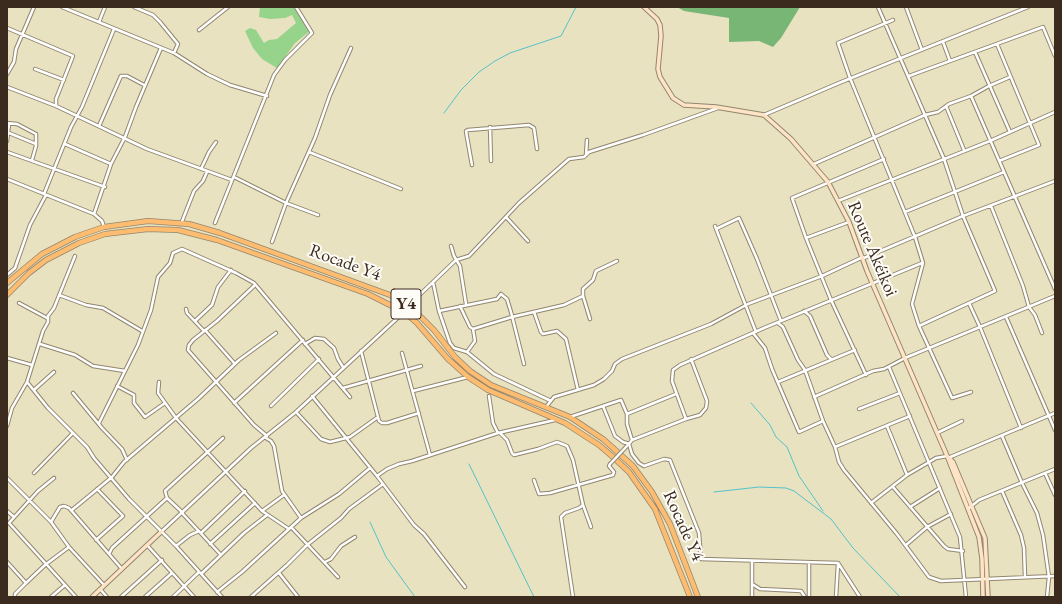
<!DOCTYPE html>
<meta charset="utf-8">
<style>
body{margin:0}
#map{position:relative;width:1062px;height:604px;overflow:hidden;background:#e8e2c0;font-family:"EB Garamond",serif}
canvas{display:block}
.frame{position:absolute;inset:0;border:8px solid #3b2a1e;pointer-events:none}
</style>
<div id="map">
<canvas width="1062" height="604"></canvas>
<div class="frame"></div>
</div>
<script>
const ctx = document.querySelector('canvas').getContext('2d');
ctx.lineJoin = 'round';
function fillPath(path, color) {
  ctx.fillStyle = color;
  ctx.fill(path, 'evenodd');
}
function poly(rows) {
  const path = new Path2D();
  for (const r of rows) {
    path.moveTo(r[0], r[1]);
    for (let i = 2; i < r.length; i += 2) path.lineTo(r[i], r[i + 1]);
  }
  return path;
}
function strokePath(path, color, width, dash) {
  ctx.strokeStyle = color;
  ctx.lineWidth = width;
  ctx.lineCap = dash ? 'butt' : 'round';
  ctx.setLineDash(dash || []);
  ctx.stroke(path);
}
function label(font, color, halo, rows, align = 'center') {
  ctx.font = font + ' "EB Garamond",serif';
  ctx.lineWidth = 4;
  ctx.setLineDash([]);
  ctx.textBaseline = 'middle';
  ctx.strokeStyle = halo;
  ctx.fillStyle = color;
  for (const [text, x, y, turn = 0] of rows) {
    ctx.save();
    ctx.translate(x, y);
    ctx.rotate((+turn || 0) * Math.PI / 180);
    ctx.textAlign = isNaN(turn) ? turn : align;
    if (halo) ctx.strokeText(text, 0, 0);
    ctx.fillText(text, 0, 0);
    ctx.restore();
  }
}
const green = poly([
 [260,7,295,7,310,31,295,43,277,68,262,59,253,48,245,31,250,28,256,30,264,43,269,40,277,39,296,23,292,15,285,18,270,19,259,17]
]);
const forest = poly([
 [677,7,800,7,781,38,773,47,759,41,729,42,729,18,684,11]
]);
const stream = poly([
 [444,113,461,90,479,72,495,61,510,53,561,36,576,7],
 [751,403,770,425,776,437,787,447,799,476,823,511],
 [469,464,534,597],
 [714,492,759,487,786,488,794,491,831,519,853,548,900,597],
 [370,522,386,557,415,597]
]);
const street = poly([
 [62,7,174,53,207,74,230,85,267,96],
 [134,7,153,15,160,22,178,44,174,53],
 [878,7,944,159,963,216,995,291,919,326],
 [906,7,922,50],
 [893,20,838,43,850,78,915,237,923,263,912,304,919,326,952,398,971,392],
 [99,22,105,7],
 [7,28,73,56,56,99,56,106],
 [199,30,228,7],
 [943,42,950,61],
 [997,44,1039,145,999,161],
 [975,52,1010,132],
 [35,69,64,80],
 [7,74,14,62,16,49,34,7],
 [909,76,1043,27,1055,56],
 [7,87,56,106,147,149,232,180],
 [971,96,1055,289],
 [946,106,964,150],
 [764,115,839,83,1028,7],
 [7,123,17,124,36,134,36,146,32,160],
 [99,126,121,76,127,76,144,85],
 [490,127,491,161],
 [9,133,36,144],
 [7,141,9,124],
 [65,144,111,164],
 [7,152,105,187],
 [309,152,401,189],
 [586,155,587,140],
 [814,164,925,115,938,112,949,104,971,96,989,86,1010,77],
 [472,165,467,137,466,131,468,130,529,125,534,128,537,149],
 [201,169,209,152,216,142],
 [234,177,286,203,318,215],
 [7,179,94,214,102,221,104,227],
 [44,194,71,127,82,107,114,29],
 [838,201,990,141,1055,112],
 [991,206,1023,286,1029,307,1035,315,1042,333],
 [905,212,1004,172],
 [94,214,111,164,125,137,136,107,161,48],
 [506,217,528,241],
 [849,222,806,238,831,300,866,375],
 [215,223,274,75,285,60,312,33,296,7],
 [181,224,194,191,203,181,207,172],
 [715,226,756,332],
 [716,229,739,218,757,259,781,321],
 [806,238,792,198,884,159],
 [272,242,286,203,315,138,330,95,351,48],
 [451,246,454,256,460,266,466,304],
 [864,258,963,216,1055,181],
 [7,275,15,268,30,225,46,195],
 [433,282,439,311,450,343,454,348,467,352],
 [255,285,217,321,193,340,189,345,188,350,254,425,267,436],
 [59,295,86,305,103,308,142,331],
 [19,303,47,318],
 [969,303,980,327,1021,428],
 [408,306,456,260,469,256,519,203,569,159,584,157,589,152,643,135,718,108],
 [460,306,470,327,473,329,475,341,467,352,494,374,551,401],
 [186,309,187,313,204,331],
 [439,311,497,299,501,294,502,295,507,299,511,312,524,364],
 [804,311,810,316,827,355,831,359],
 [534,312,541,332,543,334,557,331,566,339,578,390],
 [1006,317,1055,430],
 [590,319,583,296,583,289,593,280,596,271,617,261],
 [195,321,212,305,218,287,231,270],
 [778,323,783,327,798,360,805,370,823,421,835,447,839,462,844,470,897,534,929,577,941,581,1055,576],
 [473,329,512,317,564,305,583,296],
 [205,330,235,364],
 [753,333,765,348,772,369,799,432,823,421],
 [40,344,75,355,93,366,125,371],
 [305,344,315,338,324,339,334,348,338,359,343,367],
 [361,351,379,421,382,423,387,423,419,413],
 [402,353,430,455],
 [7,358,32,365],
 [889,367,960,537,966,597],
 [27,382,48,408,87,447,94,458,129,499,176,546,222,597],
 [159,382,158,393,176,418,262,511,289,529],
 [778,382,855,350],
 [117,386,134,395,134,403,145,417,165,403],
 [343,388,421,366],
 [35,389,54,372],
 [413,391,468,377],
 [73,393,102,428,122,449,127,460],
 [312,396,377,476,414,525,424,534,465,587],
 [489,396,493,423,498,433],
 [814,397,873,371,884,369,905,358,1055,296],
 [234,403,303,340],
 [271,406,319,359],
 [603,406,615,436,623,442,629,444,632,454,639,463,644,466,664,459,670,460,699,533,701,559,838,563,860,597],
 [546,407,554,397,594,385,604,379,612,371,615,364,622,359,711,324,748,304,822,276,863,257],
 [859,409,900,393],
 [296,412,321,439,330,442,350,437,378,417],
 [627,414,676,394],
 [570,417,621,400,627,414,627,424,632,440,629,444],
 [686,419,700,415,706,408,707,401,691,359],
 [99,423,138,345,151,310,158,277,170,263,173,253,182,249,236,273,254,283,350,397],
 [7,426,12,408,27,382,43,331,48,322,48,316,54,308,75,256],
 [887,426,907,475],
 [500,433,507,440,512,453,514,455,538,449,557,442,567,446,573,460,583,505,579,508,565,513,561,517,573,597],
 [937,433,962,421],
 [1002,436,1022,483,1037,513,1043,535,1049,577,1047,597],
 [266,438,271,441,274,446,282,491,301,518],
 [632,440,686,419,672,381,673,370,680,365,764,328,922,263],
 [835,447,910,416],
 [948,458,1055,413],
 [34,473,73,433],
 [1045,473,1055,495],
 [377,476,387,469,399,464,412,461,498,433,555,420],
 [7,478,51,522,69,547,104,585],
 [54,478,38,491,9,523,76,597],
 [534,480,539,494,550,493,613,475,614,472,609,466,610,464],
 [893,487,944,546,948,549,963,551],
 [1002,491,1021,535,1024,548,1025,577],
 [871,503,907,475,936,458,947,456],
 [583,505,591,527],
 [910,507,940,488],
 [968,509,979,500,1055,469],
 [72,510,112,477,124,462,198,399,239,360,276,333],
 [7,511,14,517],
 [262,511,284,495],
 [182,513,221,555],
 [183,513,167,498,165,491,223,438],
 [51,522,60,507,64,506,69,508,122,569],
 [291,527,338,577],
 [161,532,251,448,296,412,404,312],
 [201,533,245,491],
 [96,540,123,516,97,489],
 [210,544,255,503],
 [147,545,194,597],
 [906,545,927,527,951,514],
 [176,546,190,535,199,531],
 [109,554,112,548,167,498],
 [7,562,26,583],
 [325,562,331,559,341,546,355,537],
 [279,573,298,597],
 [201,574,244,533,267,515],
 [752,584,760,589,801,591,805,597],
 [100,589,107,597],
 [217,592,242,572,301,518,339,494,370,468],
 [15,597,15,594,26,583,45,565,69,547],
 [51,597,65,585],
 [121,597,162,560],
 [145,597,172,573],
 [173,597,199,572],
 [251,597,287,565,307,545,341,518,349,509,383,484],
 [752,597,752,562],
 [809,597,809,563],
 [836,597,838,564]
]);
const secondary = poly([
 [644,7,657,19,660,25,661,36,658,69,660,77,673,98,684,105,716,107,764,115,791,139,828,182,849,222,867,271,948,458,979,537,982,559,983,597],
 [949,458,953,462,985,538,988,597],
 [92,597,161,532]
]);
const highway = poly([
 [7,283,42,254,75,237,104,227,148,221,189,224,220,233,390,295,408,306,421,317,434,330,455,357,470,371,491,385,570,417,603,439,633,466,652,492,670,524,698,597],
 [7,295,29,273,46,260,79,243,105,234,148,229,178,230,217,240,368,294,404,312,417,323,448,359,468,377,488,390,565,423,599,445,613,457,629,472,655,509,690,597]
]);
const streetBridge = poly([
 [610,464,627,446]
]);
const shields = [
 [406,304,30]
];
const shieldNames = [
 ["Y4",406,304]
];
const streetNames = [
 ["Route Akéikoi",872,249,67],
 ["Rocade Y4",345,263,20],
 ["Rocade Y4",683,526,66]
];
fillPath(green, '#95d48a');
fillPath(forest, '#78b676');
strokePath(stream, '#54c1cb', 1);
strokePath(street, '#92866f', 4.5);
strokePath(secondary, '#92866f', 5.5);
strokePath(highway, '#92866f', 6);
strokePath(street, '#fff', 2.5);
strokePath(secondary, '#fee4c5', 3.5);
strokePath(highway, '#fdbc6f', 4.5);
strokePath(streetBridge, '#92866f', 4.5, []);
strokePath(streetBridge, '#fff', 2.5);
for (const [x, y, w] of shields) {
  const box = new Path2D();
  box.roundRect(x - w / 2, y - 15, w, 30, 3);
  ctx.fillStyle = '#fdfcf7';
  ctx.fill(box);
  strokePath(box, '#3b2a1e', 1);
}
label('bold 17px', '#3b2a1e', null, shieldNames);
label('18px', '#3b2a1e', '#fdfcf7', streetNames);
</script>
